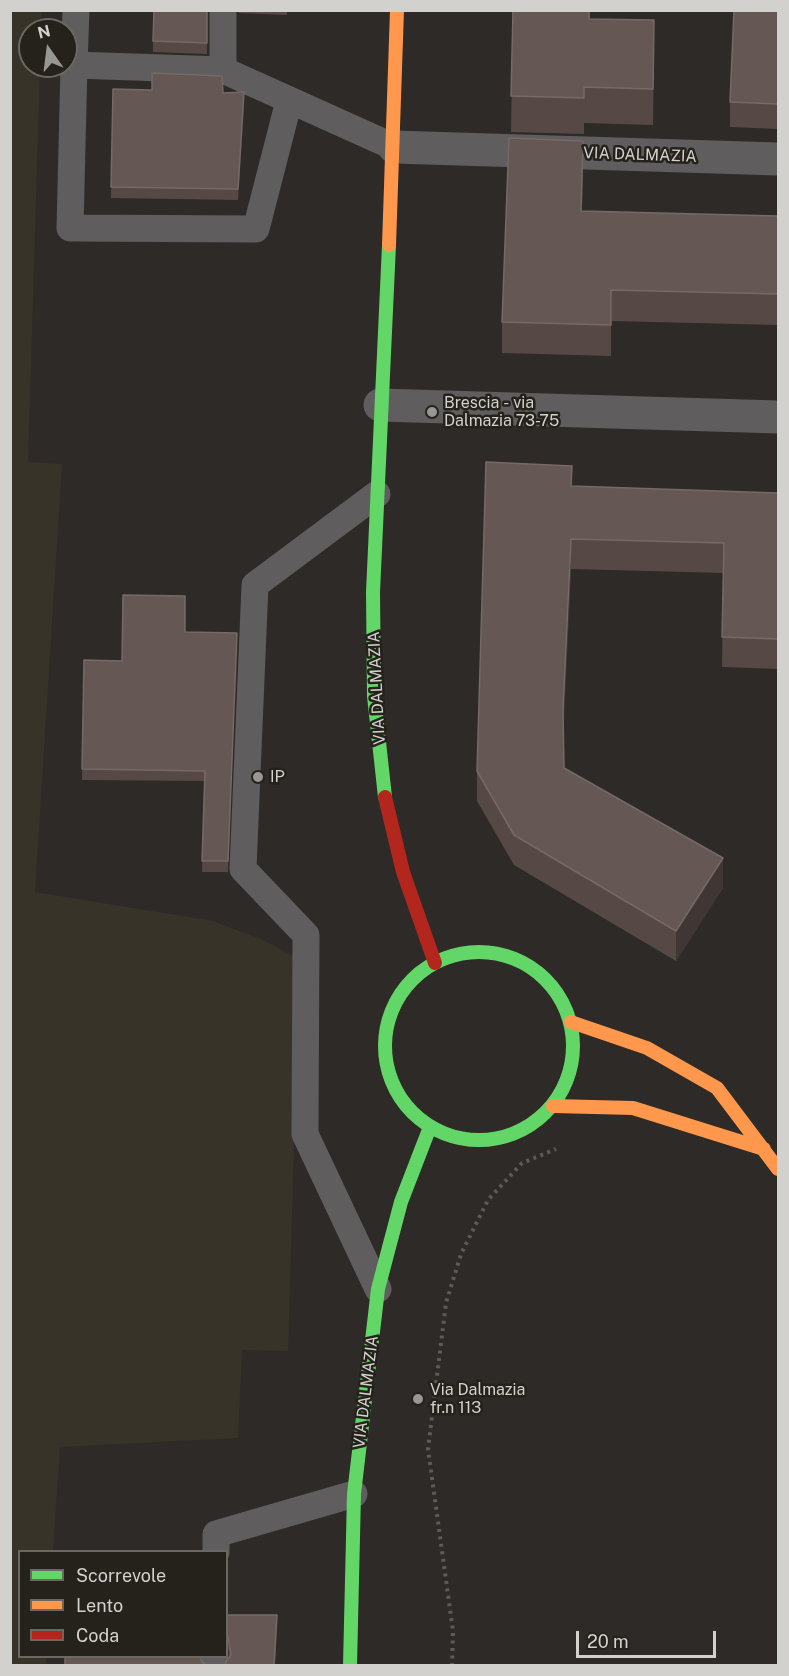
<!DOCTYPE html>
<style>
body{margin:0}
#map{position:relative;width:789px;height:1676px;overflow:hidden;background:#2d2a27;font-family:"Public Sans",sans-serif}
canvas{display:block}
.frame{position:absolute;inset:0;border:12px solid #d3d1cd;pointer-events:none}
.legend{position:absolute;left:18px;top:1550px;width:210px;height:108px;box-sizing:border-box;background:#25221c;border:2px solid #6b6863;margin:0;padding:8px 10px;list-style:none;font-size:18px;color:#d3d1cd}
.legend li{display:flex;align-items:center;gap:12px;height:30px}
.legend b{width:30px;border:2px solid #6b6863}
.north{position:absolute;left:18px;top:18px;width:60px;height:60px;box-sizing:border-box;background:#25221c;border:2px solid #6b6863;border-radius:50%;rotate:346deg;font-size:16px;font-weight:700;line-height:24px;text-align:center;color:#d3d1cd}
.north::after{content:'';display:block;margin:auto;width:21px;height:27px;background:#999793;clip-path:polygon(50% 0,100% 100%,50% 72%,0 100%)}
.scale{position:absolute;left:576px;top:1631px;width:140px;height:27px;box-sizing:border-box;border:3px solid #d3d1cd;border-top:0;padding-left:8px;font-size:18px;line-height:21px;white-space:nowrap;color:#d3d1cd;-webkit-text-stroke:4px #25221c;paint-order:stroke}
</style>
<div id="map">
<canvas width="789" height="1676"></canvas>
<div class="frame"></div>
<ul class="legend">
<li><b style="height:8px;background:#63d668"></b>Scorrevole</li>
<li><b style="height:8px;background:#ff974d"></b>Lento</li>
<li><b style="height:8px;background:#b3261e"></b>Coda</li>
</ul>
<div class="north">N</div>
<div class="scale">20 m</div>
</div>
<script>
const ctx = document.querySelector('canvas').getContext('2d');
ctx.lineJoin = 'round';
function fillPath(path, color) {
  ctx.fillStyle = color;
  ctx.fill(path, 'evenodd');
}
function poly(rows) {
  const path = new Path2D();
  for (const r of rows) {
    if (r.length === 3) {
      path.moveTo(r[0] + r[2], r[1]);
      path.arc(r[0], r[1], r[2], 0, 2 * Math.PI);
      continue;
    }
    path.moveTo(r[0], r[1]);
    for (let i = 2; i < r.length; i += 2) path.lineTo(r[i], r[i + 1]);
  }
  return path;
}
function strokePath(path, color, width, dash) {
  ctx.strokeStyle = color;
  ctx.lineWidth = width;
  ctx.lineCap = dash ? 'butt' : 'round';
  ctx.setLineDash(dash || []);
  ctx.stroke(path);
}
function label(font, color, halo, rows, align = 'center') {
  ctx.font = font + ' "Public Sans",sans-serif';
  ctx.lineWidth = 5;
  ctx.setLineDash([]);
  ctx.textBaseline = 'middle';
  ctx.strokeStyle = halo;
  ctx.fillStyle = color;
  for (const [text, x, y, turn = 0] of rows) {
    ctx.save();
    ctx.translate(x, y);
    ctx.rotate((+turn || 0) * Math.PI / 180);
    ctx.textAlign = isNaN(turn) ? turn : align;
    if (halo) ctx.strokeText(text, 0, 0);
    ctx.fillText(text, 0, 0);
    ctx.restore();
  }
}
const built = poly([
 [42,10,41,30,30,30,30,66,40,66,28,462,62,464,35,892,213,921,261,939,297,958,298,1009,288,1351,242,1350,238,1438,60,1447,53,1551,20,1552,20,1656,46,1657,46,1665,11,1666,10,11]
]);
const path = poly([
 [452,1666,453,1631,428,1449,446,1303,461,1254,488,1200,522,1163,556,1149]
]);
const lane = poly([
 [76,10,74,65,223,70],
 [223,10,223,70,394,147],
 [74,65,70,228,256,229,289,101],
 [377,494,255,585,243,869,306,935,305,1134,378,1289],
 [216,1552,216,1534,354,1494],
 [215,1666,215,1656]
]);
const street = poly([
 [394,147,778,159],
 [380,405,778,417]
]);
const fast = poly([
 [385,797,374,696,373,592,389,245],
 [479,1046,94],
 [350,1666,354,1494,378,1289,401,1202,430,1127]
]);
const slow = poly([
 [389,245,397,10],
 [571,1022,647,1048,717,1088,778,1169],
 [553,1106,633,1108,764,1149]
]);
const jam = poly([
 [385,797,403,872,435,963]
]);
const wall = poly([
 [207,10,207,54,153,52,153,41],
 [238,10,287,10,287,15,239,13],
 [513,10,590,10,590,19,654,56,653,125,584,123,584,134,511,132],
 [778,10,778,129,730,127,730,102],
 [113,89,223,93,244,103,238,200,111,198],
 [583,172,582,211,778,216,778,325,611,321,611,356,502,353,502,322],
 [572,486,778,493,778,669,722,667,723,573,571,569,563,737,564,768,723,888,676,961,514,865,477,801,477,771],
 [185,632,237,633,228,872,202,872,204,781,82,780,84,660,122,661],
 [226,1615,277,1627,275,1665,224,1665,229,1657,228,1648,226,1647]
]);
const shadedWall = poly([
 [654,20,654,56,653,125,653,89],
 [244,92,244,103,238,200,238,189],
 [583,141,583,172,581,242,581,211],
 [571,539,571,569,563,740,563,710],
 [723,858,723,888,676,961,676,931]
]);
const building = poly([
 [154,10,207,10,207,43,153,41,154,10],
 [513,10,589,10,589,19,654,20,653,89,584,87,584,98,511,96,513,10],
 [734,10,778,10,778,104,730,102,734,10],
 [152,73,222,76,223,93,244,92,238,189,111,187,113,89,152,90,152,73],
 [509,138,583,141,581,211,778,216,778,294,611,290,611,325,502,322,509,138],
 [486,462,572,466,571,486,778,493,778,639,722,637,724,543,571,539,563,710,564,768,723,858,676,931,514,835,477,771,486,462],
 [123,595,185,596,185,632,237,633,228,861,202,861,205,771,82,769,84,660,122,661,123,595],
 [226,1615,277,1615,274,1665,224,1665,231,1655,228,1636,226,1635,226,1615],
 [65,1656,200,1656,202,1662,207,1665,65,1665,65,1656]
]);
const markers = [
 [432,412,6,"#999793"],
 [258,777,6,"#999793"],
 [418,1399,6,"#999793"]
];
const streetNames = [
 ["VIA DALMAZIA",640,155,2],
 ["VIA DALMAZIA",377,688,-93],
 ["VIA DALMAZIA",366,1392,-83]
];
const poiNames = [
 ["Brescia - via",444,403],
 ["Dalmazia 73-75",444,421],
 ["IP",270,777],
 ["Via Dalmazia",430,1390],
 ["fr.n 113",430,1408]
];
fillPath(built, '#383328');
strokePath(path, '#5d5b5a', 4, [3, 4.5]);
strokePath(lane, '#5f5d5d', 27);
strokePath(street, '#5f5d5d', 33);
strokePath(fast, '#63d668', 14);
strokePath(slow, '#ff974d', 14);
strokePath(jam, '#b3261e', 14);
fillPath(wall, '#564845');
fillPath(shadedWall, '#403633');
fillPath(building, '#645754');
strokePath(building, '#756a67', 1.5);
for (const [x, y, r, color] of markers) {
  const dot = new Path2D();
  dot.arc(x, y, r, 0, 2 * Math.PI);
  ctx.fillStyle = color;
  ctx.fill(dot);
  strokePath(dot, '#25221c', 2);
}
label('16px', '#d3d1cd', '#25221c', streetNames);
label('16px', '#d3d1cd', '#25221c', poiNames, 'left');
</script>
